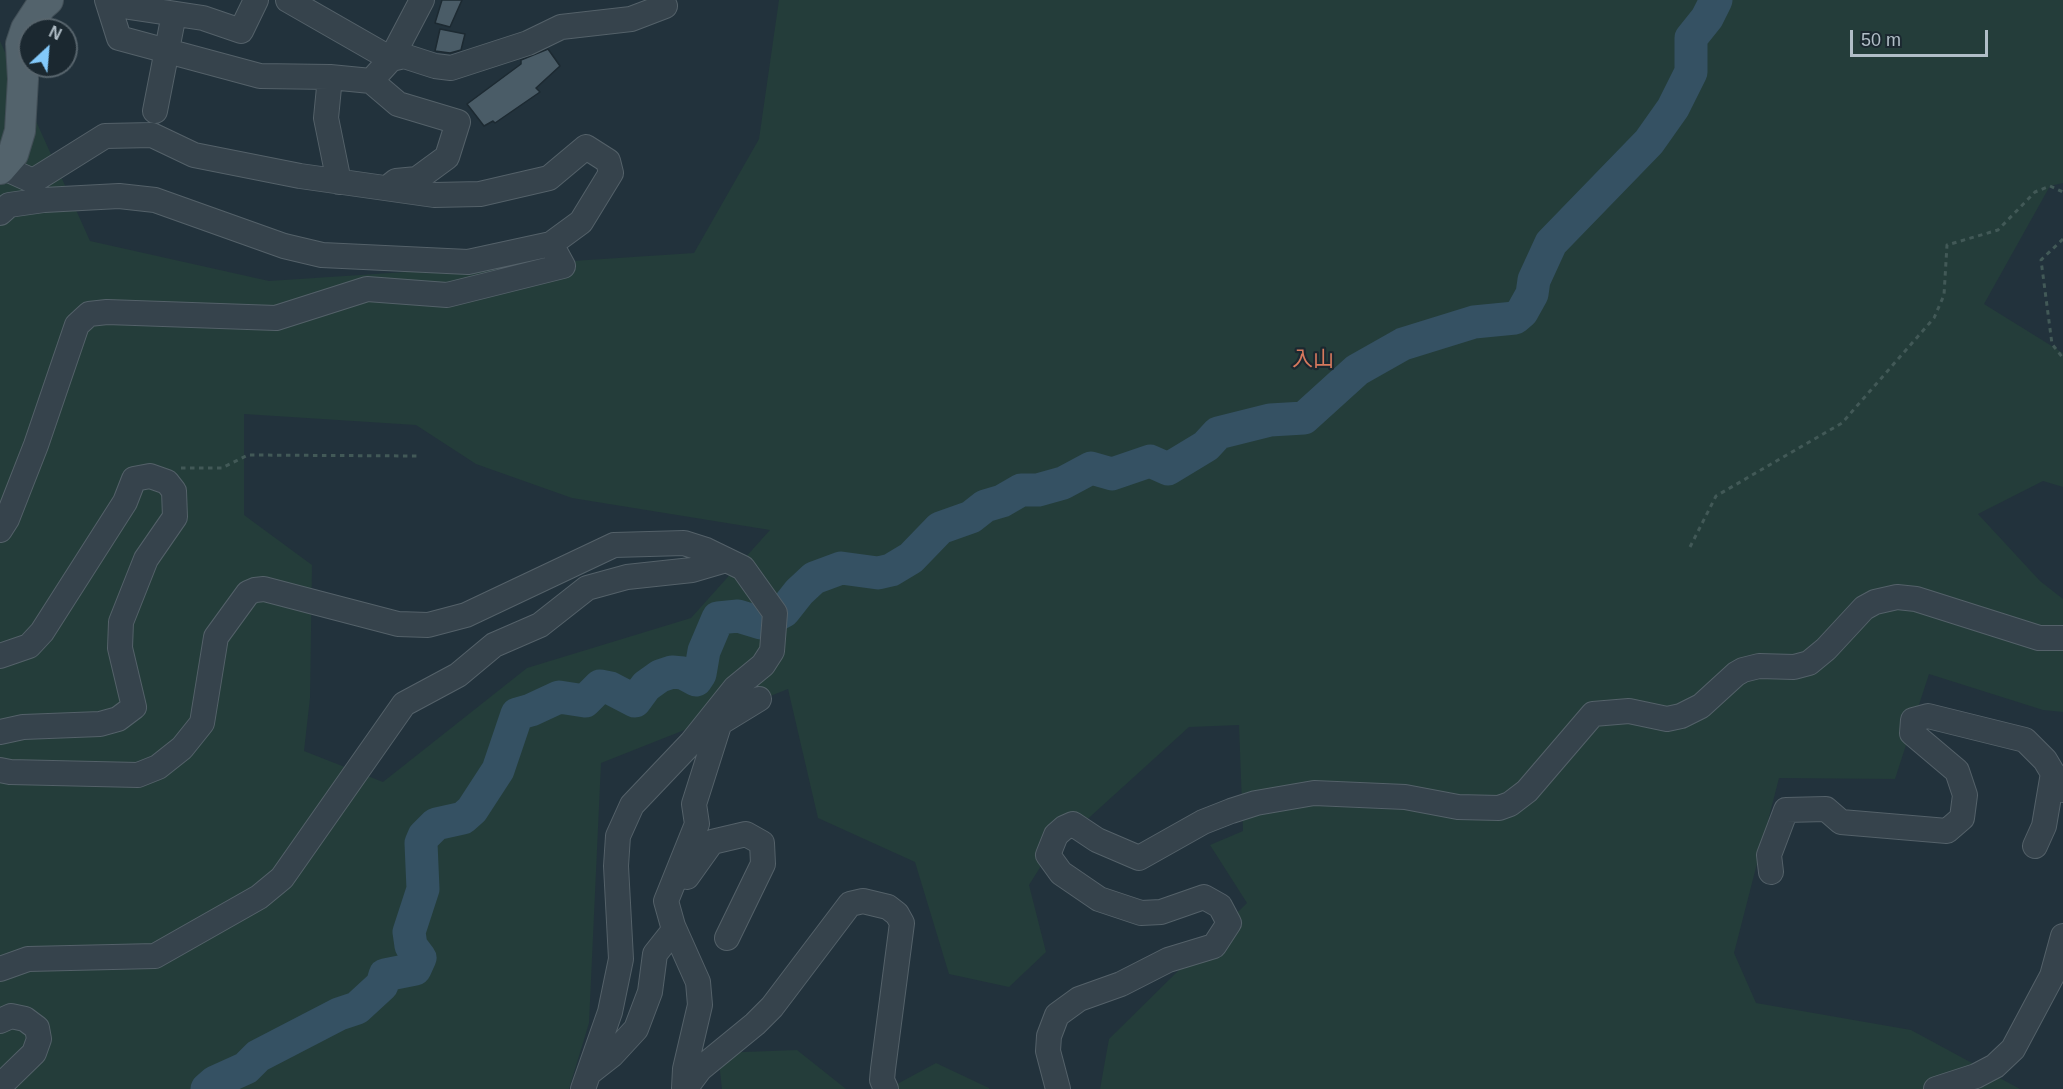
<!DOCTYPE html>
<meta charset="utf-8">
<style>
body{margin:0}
#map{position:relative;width:2063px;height:1089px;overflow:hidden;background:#22323c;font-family:Helvetica,sans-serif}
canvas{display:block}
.north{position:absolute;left:18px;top:18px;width:60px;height:60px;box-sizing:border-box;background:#1b2830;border:2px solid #57646c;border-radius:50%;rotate:26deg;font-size:16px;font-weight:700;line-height:24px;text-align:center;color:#b1bec7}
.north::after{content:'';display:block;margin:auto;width:21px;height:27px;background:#83c9fa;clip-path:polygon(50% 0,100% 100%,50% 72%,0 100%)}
.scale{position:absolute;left:1850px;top:30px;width:138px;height:27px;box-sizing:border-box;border:3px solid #b1bec7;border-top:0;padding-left:8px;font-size:18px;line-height:21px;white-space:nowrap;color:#b1bec7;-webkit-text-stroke:4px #1b2830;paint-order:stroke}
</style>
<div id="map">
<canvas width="2063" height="1089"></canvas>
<div class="north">N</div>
<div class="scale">50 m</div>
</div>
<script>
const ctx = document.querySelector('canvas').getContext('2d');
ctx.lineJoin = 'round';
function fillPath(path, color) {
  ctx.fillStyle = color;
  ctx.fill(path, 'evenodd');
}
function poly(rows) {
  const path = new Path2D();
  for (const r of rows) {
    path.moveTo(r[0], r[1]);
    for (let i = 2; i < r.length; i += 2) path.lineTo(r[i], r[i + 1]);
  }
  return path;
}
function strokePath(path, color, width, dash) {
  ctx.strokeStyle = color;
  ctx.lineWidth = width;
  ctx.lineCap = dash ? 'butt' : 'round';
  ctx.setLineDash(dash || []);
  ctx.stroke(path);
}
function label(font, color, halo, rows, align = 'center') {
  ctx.font = font + ' Helvetica,"Noto Sans JP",sans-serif';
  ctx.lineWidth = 4.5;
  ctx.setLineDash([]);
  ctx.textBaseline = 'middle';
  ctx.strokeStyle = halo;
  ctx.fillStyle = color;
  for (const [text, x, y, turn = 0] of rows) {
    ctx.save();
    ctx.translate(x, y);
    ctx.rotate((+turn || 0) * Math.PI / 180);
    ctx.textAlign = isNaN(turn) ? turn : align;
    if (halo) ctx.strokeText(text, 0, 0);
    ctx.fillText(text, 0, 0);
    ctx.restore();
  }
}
const green = poly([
 [779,0,2063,0,2063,183,2050,186,1984,304,2063,353,2063,487,2043,481,1978,514,2040,581,2063,599,2063,712,2043,710,1929,674,1895,779,1779,778,1734,953,1756,1003,1911,1030,2020,1089,1100,1089,1109,1039,1247,903,1210,845,1243,831,1239,725,1189,727,1048,855,1029,885,1046,952,1009,987,949,974,915,862,818,818,788,689,601,763,589,1023,569,1089,0,1089,0,41,90,241,269,281,694,253,759,139],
 [244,414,416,425,476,464,572,498,770,530,691,618,527,668,383,782,304,751,310,698,312,565,244,515],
 [797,1050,846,1089,722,1089,718,1053],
 [936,1063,989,1088,989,1089,888,1089]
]);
const river = poly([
 [207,1089,215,1082,246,1068,258,1056,339,1014,357,1008,382,985,385,975,415,969,420,958,411,946,409,932,423,889,421,843,424,836,436,824,463,818,472,810,498,770,517,714,531,710,559,697,585,701,600,686,610,688,635,701,646,686,660,676,672,672,683,673,696,680,700,674,704,651,718,618,738,616,761,623,784,611,799,592,814,578,841,568,878,573,891,570,911,558,940,528,971,517,985,506,1002,501,1021,490,1038,490,1063,483,1091,468,1112,474,1150,461,1168,469,1206,446,1218,433,1270,420,1304,418,1357,370,1403,344,1474,322,1515,318,1522,312,1532,294,1534,280,1551,243,1649,142,1673,108,1691,72,1691,38,1707,18,1716,0]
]);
const building = poly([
 [442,0,462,0,450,27,435,23,442,0],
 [440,29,465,34,461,50,450,53,435,51,440,29],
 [548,49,560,66,536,88,540,92,495,123,493,121,484,126,467,104,521,64,521,60,548,49]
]);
const path = poly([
 [2063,239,2041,260,2052,344,2063,358],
 [181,468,222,468,248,455,419,456],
 [1690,547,1716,496,1842,423,1934,318,1944,295,1947,245,1998,230,2035,192,2050,186,2063,192]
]);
const minor = poly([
 [107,0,119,38,260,76,330,77,371,81,391,59,422,0],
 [126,0,129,7,203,18,241,31,256,0],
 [288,0,391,59,404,56,435,66,451,68,528,43,561,27,631,19,665,6],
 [330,77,326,118,339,182],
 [371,81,398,104,458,122,447,157,417,179,396,181,391,185],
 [155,111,174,14],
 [0,213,9,205,44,200,119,196,155,200,284,246,322,255,468,262,551,244,581,222,611,173,608,161,586,147,549,178,480,194,434,195,300,176,194,155,152,135,105,136,33,181,2,167],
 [0,530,7,519,36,445,77,325,89,314,107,312,276,318,367,289,447,295,563,266,551,244],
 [0,656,29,646,42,632,125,502,134,479,150,476,167,482,174,491,175,517,146,559,121,622,120,648,134,707,118,719,100,724,23,727,0,732],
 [710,729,759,699],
 [0,770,10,772,138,775,158,767,182,748,202,723,216,637,248,593,255,590,264,589,398,624,428,625,466,615,614,545,684,543,706,550,743,568,775,613,772,651,763,665,735,688,691,743,632,805,618,836,616,866,621,959,610,1012,583,1089],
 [2035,846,2044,826,2053,773],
 [1771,872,1769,855,1786,810,1826,809,1841,822,1947,831,1962,818,1965,795,1957,771,1912,733,1913,720,1928,716,2025,740,2045,760,2063,790],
 [687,877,712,842,746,834,762,843,763,864,727,938],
 [0,969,28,959,155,956,259,897,282,878,404,704,458,675,494,645,540,625,587,588,627,577,692,570,726,560],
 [0,1021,11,1016,25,1019,37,1028,39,1039,34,1053,0,1086],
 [589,1073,612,1055,636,1029,650,992,655,954,674,930],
 [684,1088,685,1069,700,1005,698,982,673,926,666,901,697,824,694,804,720,722],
 [685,1089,700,1069,755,1024,772,1007,850,904,863,901,888,907,897,914,902,923,883,1069,882,1080,886,1089],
 [1058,1089,1048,1051,1049,1036,1057,1015,1079,999,1121,984,1168,960,1214,946,1229,923,1220,906,1204,897,1161,912,1141,913,1099,899,1061,873,1048,855,1056,835,1064,828,1073,824,1097,840,1139,858,1203,822,1231,811,1256,803,1314,793,1405,797,1458,807,1499,808,1510,804,1527,791,1593,714,1629,711,1667,719,1681,716,1701,706,1736,674,1743,670,1759,666,1794,667,1809,663,1826,649,1864,608,1875,602,1897,597,1916,599,2039,638,2063,638],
 [1936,1089,1976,1076,1995,1066,2013,1049,2052,976,2063,936]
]);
const major = poly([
 [0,169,13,154,20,131,23,79,21,44,26,29,41,6,48,0]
]);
const neighbourhoodNames = [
 ["入山",1313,360]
];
fillPath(green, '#243d3a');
strokePath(river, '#355163', 33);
fillPath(building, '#4a5c67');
strokePath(building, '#1d2a32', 1.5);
strokePath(minor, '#546169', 26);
strokePath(major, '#424f57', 32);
strokePath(path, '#425957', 3, [4.5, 4.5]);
strokePath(minor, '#36434c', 24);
strokePath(major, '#53636c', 30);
label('21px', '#d6795d', '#1b2830', neighbourhoodNames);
</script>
